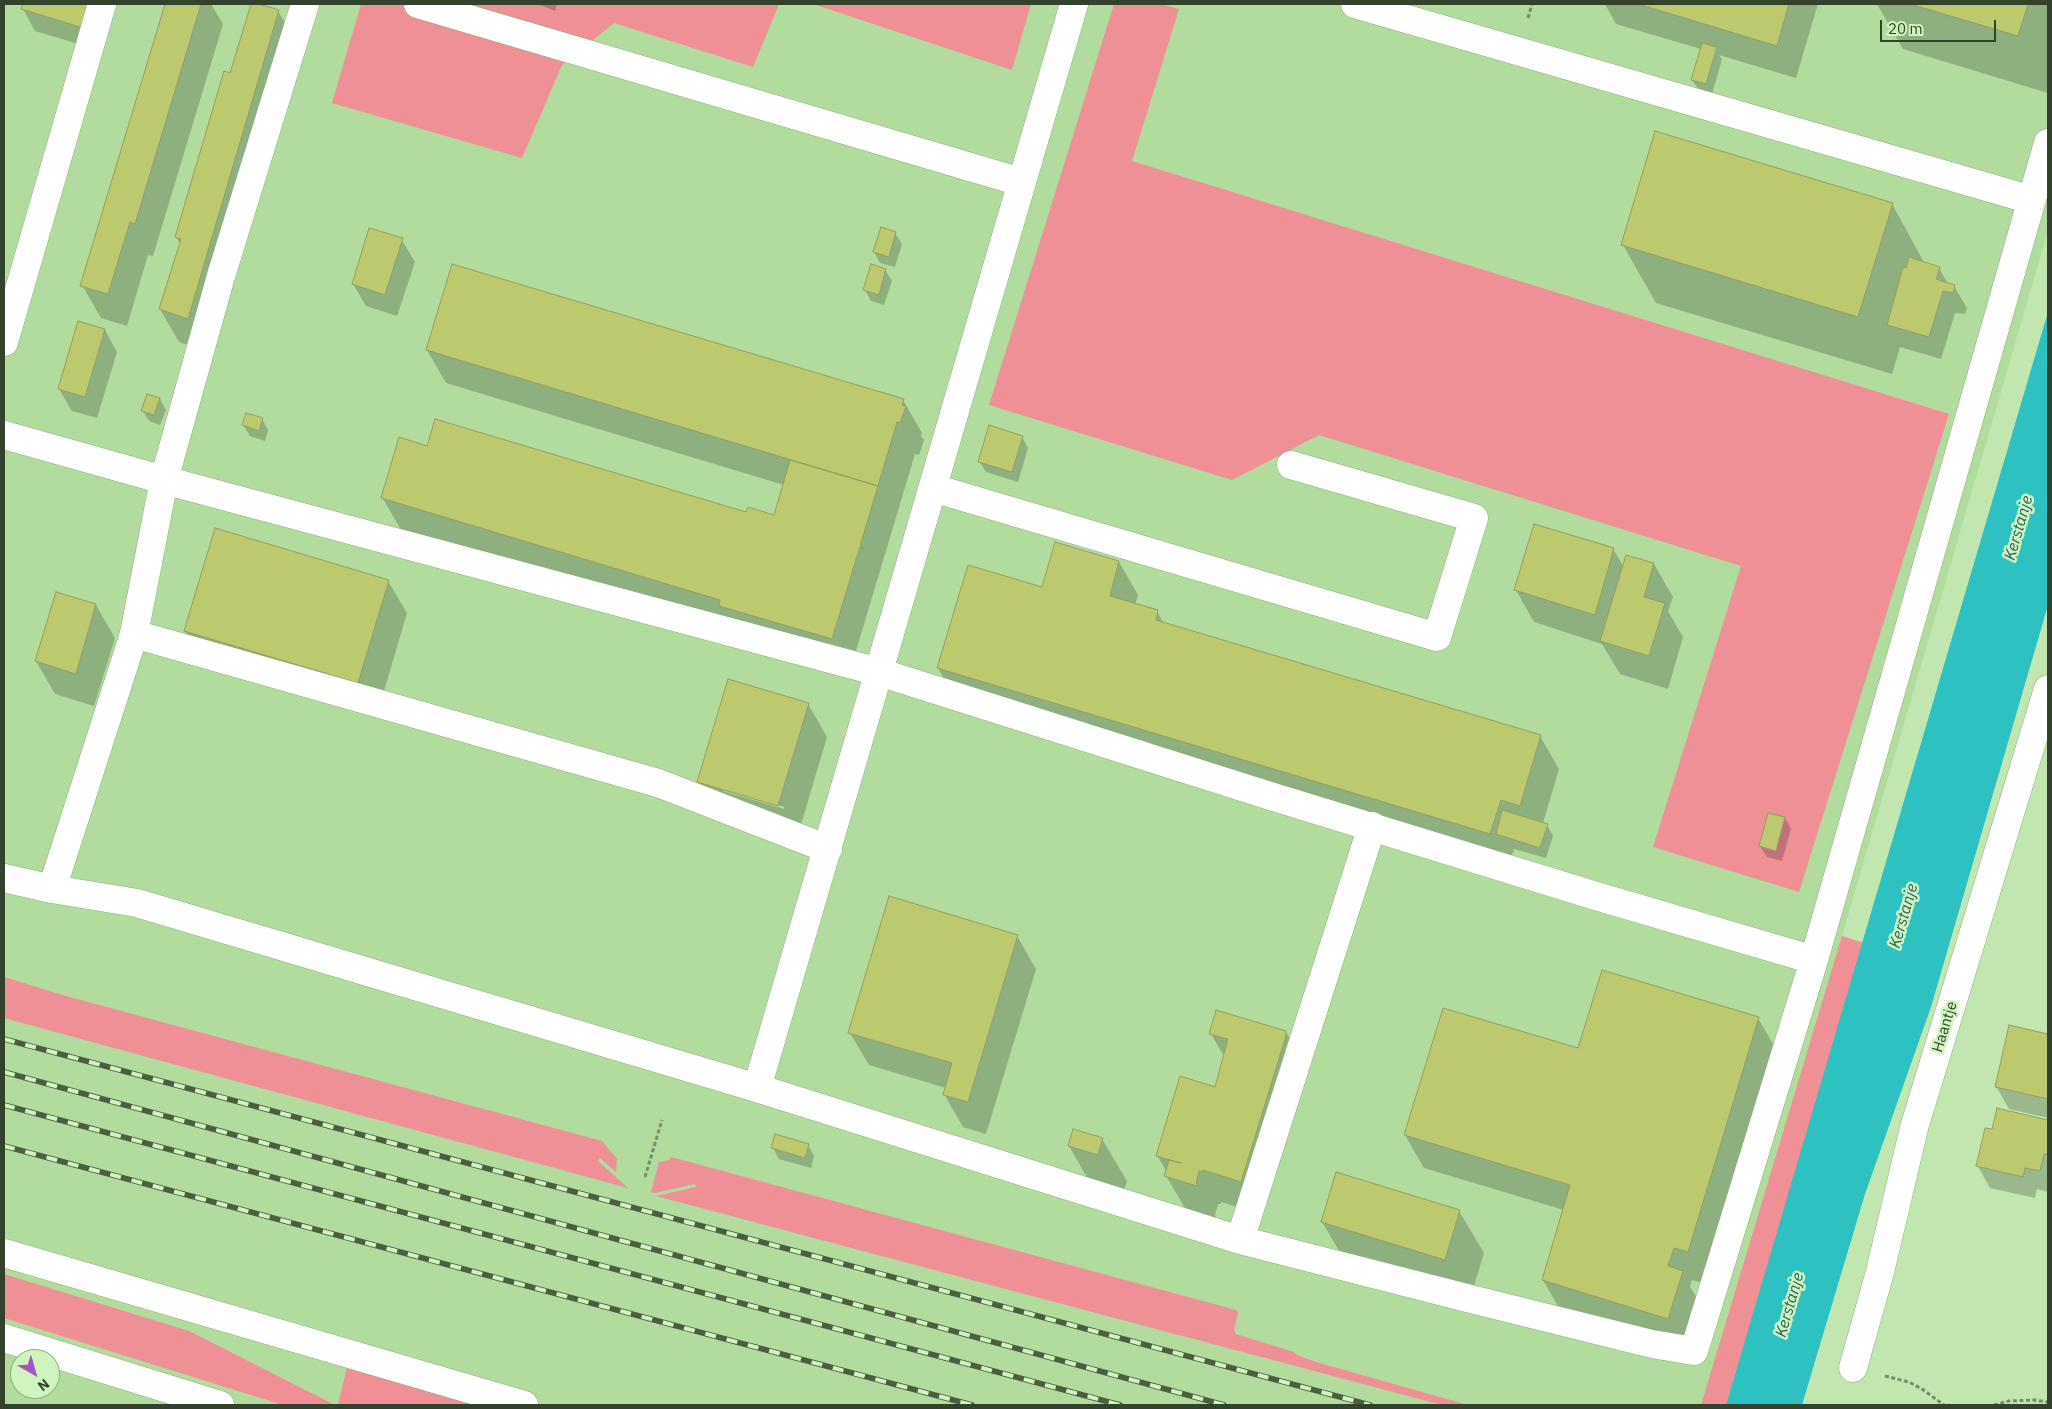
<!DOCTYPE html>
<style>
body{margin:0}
#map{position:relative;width:2052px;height:1409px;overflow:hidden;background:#c2e6b0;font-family:"IBM Plex Sans",sans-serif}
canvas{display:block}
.frame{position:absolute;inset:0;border:5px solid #33422c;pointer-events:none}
.north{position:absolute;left:10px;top:1349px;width:50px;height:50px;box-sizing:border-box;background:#cff4bd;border:1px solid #91ad83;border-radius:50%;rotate:142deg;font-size:14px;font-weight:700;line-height:20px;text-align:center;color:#33422c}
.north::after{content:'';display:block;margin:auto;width:18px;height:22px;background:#a555c5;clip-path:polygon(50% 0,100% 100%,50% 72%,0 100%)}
.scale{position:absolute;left:1880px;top:20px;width:116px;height:22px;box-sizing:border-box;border:2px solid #33422c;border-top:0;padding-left:6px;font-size:15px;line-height:18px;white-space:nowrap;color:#33422c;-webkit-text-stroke:4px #cff4bd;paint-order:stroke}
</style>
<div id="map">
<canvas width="2052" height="1409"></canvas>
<div class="frame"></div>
<div class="north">N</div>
<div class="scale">20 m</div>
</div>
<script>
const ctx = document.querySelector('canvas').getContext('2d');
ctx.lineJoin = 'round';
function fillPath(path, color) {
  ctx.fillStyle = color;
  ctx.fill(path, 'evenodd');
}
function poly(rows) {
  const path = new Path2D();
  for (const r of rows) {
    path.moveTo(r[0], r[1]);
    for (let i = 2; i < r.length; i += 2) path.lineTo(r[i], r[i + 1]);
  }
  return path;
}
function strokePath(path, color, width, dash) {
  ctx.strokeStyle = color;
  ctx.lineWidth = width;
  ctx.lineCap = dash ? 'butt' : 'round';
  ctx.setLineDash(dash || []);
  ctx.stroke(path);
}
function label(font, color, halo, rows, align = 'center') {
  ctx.font = font + ' "IBM Plex Sans",sans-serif';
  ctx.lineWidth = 5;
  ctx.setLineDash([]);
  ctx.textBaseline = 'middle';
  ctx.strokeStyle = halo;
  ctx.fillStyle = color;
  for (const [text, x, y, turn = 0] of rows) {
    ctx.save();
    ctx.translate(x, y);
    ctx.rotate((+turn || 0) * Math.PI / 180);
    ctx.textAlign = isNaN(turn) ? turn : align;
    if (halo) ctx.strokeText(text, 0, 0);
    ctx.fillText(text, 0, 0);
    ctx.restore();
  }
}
const built = poly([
 [4,4,2048,4,2048,231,1842,936,1864,943,1726,1405,4,1405],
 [20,1359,50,1359,50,1389,20,1389]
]);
const green = poly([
 [361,4,779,4,753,67,614,23,562,65,522,158,332,103],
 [813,4,1031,4,1012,70],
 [1114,4,1161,4,1179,9,1132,161,1949,414,1799,892,1653,847,1741,566,1319,435,1232,480,989,405],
 [1842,936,1864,943,1726,1405,1701,1405],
 [4,977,66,996,602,1141,617,1159,616,1172,600,1158,598,1161,628,1188,4,1018],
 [671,1157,1236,1310,1238,1313,1234,1330,1236,1334,1294,1352,1297,1355,1316,1362,1468,1405,1442,1405,656,1196,696,1187,695,1184,655,1193,651,1192,659,1162,669,1160],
 [4,1274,189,1331,335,1405,283,1405,4,1318],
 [347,1367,478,1405,338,1405]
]);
const water = poly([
 [2048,312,2048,605,1931,1007,1865,1194,1802,1405,1726,1405]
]);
const shadow = poly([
 [24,4,98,4,102,51,35,31,23,9],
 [166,4,211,4,223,24,153,256,148,255,127,326,101,318,82,285],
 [252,4,278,11,297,44,206,351,179,342,160,309,180,244,176,237,231,75],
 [538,4,557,4,555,11],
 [1605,4,1818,4,1796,78,1719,55,1722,59,1712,94,1699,90,1692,80,1701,49,1616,24],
 [1877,4,2048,4,2048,93,1903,49],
 [1892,204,1925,264,1939,268,1948,284,1954,286,1967,308,1965,314,1955,313,1941,359,1900,347,1892,374,1656,303,1623,245],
 [895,233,902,244,895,267,880,263,874,252],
 [402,240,415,262,397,316,366,306,353,284],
 [885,270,892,281,884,305,871,301,865,290],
 [105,330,117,352,97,418,72,411,59,389],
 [427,350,903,400,922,433,921,436,924,440,919,455,915,454,850,671,401,530,382,497,428,448,747,514,774,517,784,485,446,383],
 [148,395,160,399,166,410,160,425,149,421,143,411],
 [262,419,268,430,265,441,250,436,243,425],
 [1022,437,1028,448,1018,482,986,472,979,461],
 [1613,549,1624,567,1627,557,1654,564,1673,597,1668,611,1683,637,1668,689,1620,674,1602,644,1534,622,1516,590],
 [1119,562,1138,595,1135,605,1157,611,1164,624,1540,736,1559,769,1543,823,1547,825,1553,836,1546,858,1514,849,1509,866,957,701,938,668,1043,588],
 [388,581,407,613,377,715,204,663,185,631],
 [96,605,115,638,94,706,55,694,36,661],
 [808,704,827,737,797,838,717,814,698,781],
 [723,788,784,807,784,809,723,791],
 [1785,818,1791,829,1782,861,1767,857,1760,846],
 [1017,936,1036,969,986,1134,963,1127,944,1094,946,1088,869,1065,850,1033],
 [1758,1018,1777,1051,1707,1284,1692,1280,1690,1287,1701,1304,1687,1351,1562,1313,1543,1280,1564,1210,1424,1168,1405,1135,1579,1050],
 [2010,1027,2048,1036,2048,1118,2009,1109,1996,1086],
 [1286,1032,1304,1065,1260,1214,1221,1202,1221,1204,1218,1204,1215,1215,1216,1218,1185,1208,1166,1176,1167,1172,1157,1155,1216,1088,1225,1058,1211,1034],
 [1998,1109,2048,1121,2048,1192,2037,1189,2035,1198,1990,1188,1977,1165,1993,1131],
 [1102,1139,1127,1181,1122,1197,1093,1188,1069,1146],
 [808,1145,814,1156,811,1168,779,1159,773,1148],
 [1459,1211,1484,1253,1469,1302,1347,1264,1322,1222]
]);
const building = poly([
 [23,4,98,4,90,30,21,9,23,4],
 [165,4,201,4,135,224,130,222,108,294,80,286,165,4],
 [251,4,259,4,279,10,188,319,159,309,181,239,175,237,224,71,230,73,251,4],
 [1638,4,1789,4,1777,46,1638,4],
 [1910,4,2028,4,2018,36,1910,4],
 [1702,43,1717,47,1706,84,1691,80,1702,43],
 [1655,131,1893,203,1858,317,1621,245,1655,131],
 [881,227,896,232,889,257,873,252,881,227],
 [369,228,403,238,385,295,352,284,369,228],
 [1909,257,1940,267,1936,279,1955,285,1953,293,1943,291,1929,337,1887,325,1903,267,1906,268,1909,257],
 [452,264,904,399,902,405,906,406,904,412,900,423,897,422,878,486,426,350,452,264],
 [871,264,886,269,879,295,863,290,871,264],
 [78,321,105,329,85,397,58,389,78,321],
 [147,394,160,398,154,415,141,411,147,394],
 [246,413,263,418,259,431,242,425,246,413],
 [435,419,746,512,748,507,774,515,790,460,878,486,860,546,864,548,864,549,860,547,852,572,856,573,856,575,852,573,832,639,719,606,720,600,381,498,399,437,427,446,435,419],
 [989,425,1023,436,1012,472,978,462,989,425],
 [1534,524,1614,548,1595,615,1514,590,1534,524],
 [215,528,389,580,358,683,184,631,215,528],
 [1055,542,1119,561,1110,596,1158,610,1156,620,1541,735,1520,806,1501,800,1490,834,937,668,968,565,1042,587,1055,542],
 [1626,555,1654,563,1644,597,1665,603,1649,656,1600,641,1626,555],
 [56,592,96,604,76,674,35,661,56,592],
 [728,679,809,703,778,806,697,782,728,679],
 [1502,810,1548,824,1540,848,1496,834,1502,810],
 [1768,813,1785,817,1776,851,1759,846,1768,813],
 [889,896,1018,935,968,1102,943,1095,952,1063,848,1033,889,896],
 [1602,970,1759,1017,1688,1252,1674,1248,1668,1266,1683,1271,1668,1319,1542,1280,1570,1185,1404,1135,1443,1008,1578,1048,1602,970],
 [1216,1010,1286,1031,1286,1036,1241,1182,1203,1170,1202,1172,1199,1171,1196,1183,1198,1184,1197,1186,1164,1176,1169,1160,1181,1163,1156,1156,1180,1076,1215,1087,1228,1039,1209,1034,1216,1010],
 [2009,1025,2048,1034,2048,1099,1995,1087,2009,1025],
 [1997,1108,2048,1120,2048,1155,2044,1154,2040,1171,2025,1168,2023,1177,1976,1166,1985,1128,1992,1129,1997,1108],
 [1073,1129,1103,1138,1098,1155,1068,1146,1073,1129],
 [775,1134,809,1144,805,1158,771,1148,775,1134],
 [1336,1172,1460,1210,1445,1260,1321,1222,1336,1172]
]);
const path = poly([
 [1528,18,1532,4],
 [645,1177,662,1120],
 [1885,1376,1909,1382,1922,1389,1944,1405],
 [1994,1405,2009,1401,2034,1400,2048,1402]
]);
const minor = poly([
 [418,4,1021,182],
 [1355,4,2032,200],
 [4,342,102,4],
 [4,435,164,480,879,672,1267,795,1596,896,1814,960],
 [933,488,1437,637,1474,518,1291,465],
 [134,634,658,783,828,849],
 [4,878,52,889,137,903,757,1088,1240,1240,1463,1297,1652,1344,1694,1351,1814,960,2048,143],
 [52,889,134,634,164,480,221,276,305,4],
 [757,1088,1074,4],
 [1240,1240,1372,826],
 [4,1253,524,1405],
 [4,1338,220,1405],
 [1853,1368,1880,1272,1914,1128,2048,689]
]);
const rail = poly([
 [4,1039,1370,1405],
 [4,1072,1224,1405],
 [4,1105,1120,1405],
 [4,1146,972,1405]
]);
const streetNames = [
 ["Haantje",1945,1027,-73]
];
const waterNames = [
 ["Kerstanje",2019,528,-74],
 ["Kerstanje",1904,916,-74],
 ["Kerstanje",1790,1305,-74]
];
fillPath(built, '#b2db9e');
fillPath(green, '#ef8f96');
fillPath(water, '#2dc1c2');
fillPath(shadow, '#0003');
fillPath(building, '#bdc96e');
strokePath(building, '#959e62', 1);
strokePath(minor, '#8eb17d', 29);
strokePath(path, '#758d69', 3, [4, 2.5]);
strokePath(minor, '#fff', 28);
strokePath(rail, '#4b5e42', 5.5);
strokePath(rail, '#cff4bd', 4, [11]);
label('15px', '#33422c', '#cff4bd', streetNames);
label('italic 16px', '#296161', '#cff4bd', waterNames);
</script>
